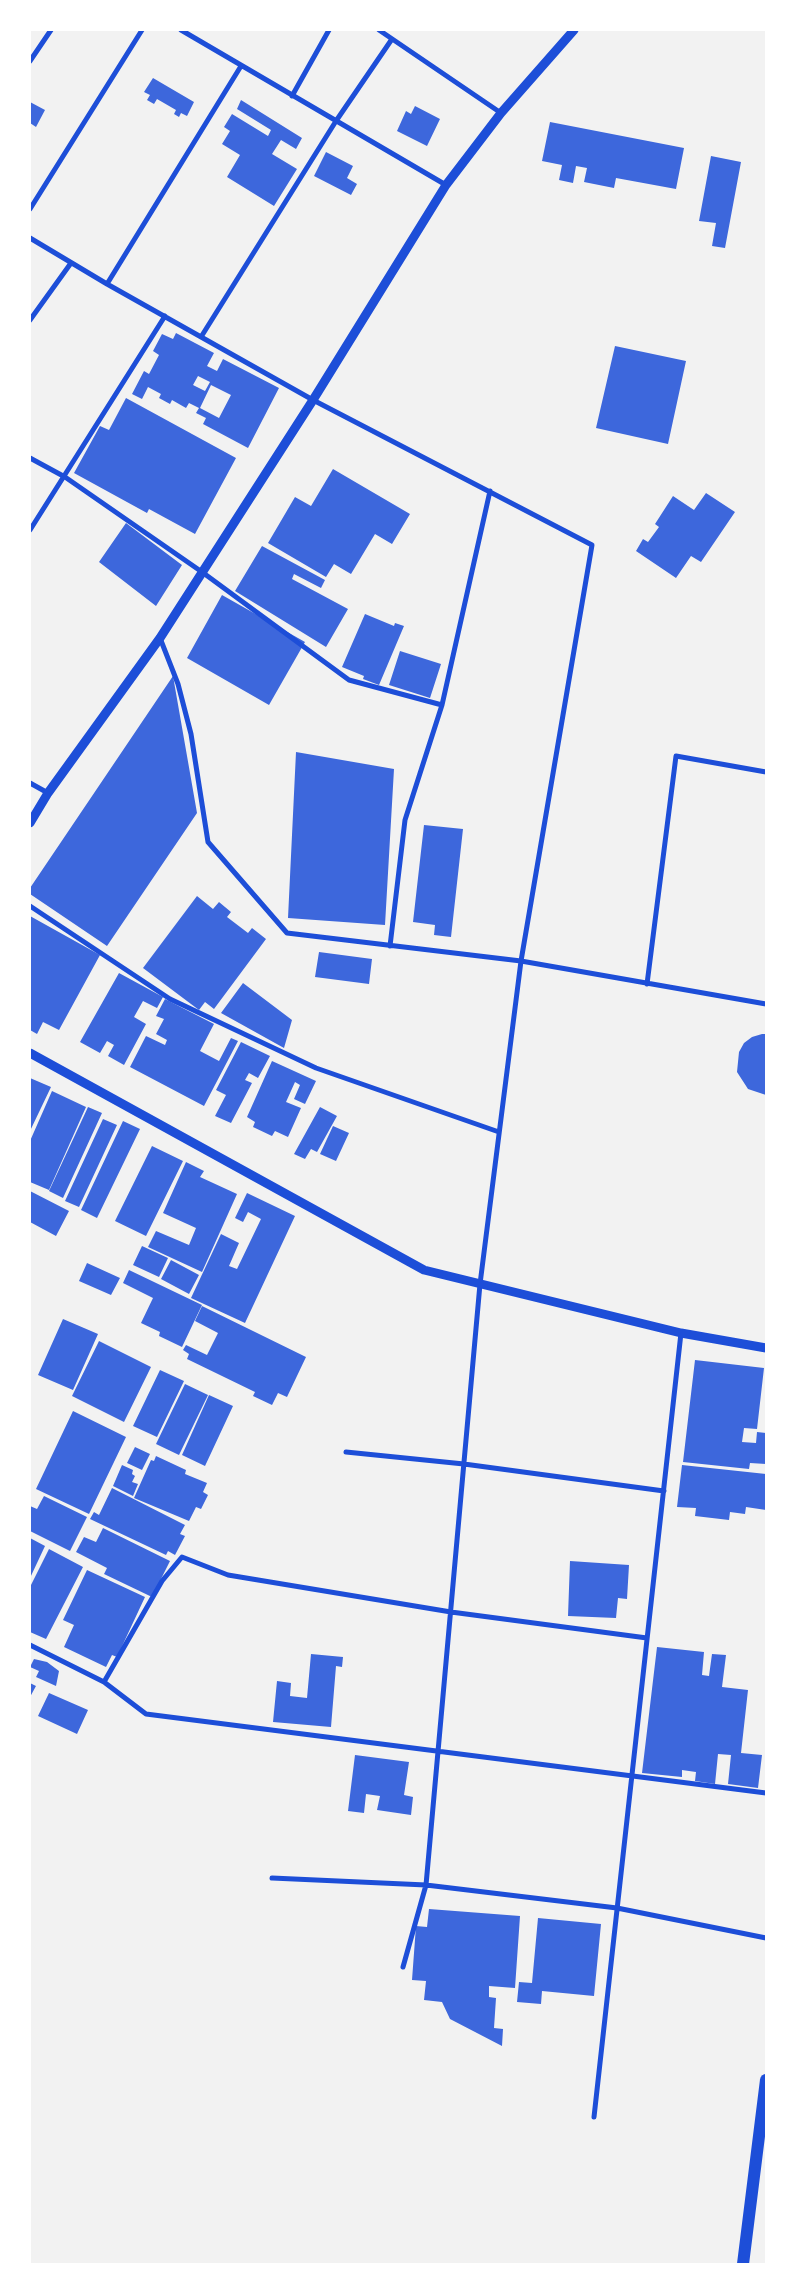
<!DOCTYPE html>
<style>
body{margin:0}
#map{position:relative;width:796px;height:2294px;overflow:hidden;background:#f2f2f2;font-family:"Sofia Sans Condensed",sans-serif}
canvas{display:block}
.frame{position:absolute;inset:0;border:31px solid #fff;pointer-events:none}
</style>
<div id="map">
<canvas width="796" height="2294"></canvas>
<div class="frame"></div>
</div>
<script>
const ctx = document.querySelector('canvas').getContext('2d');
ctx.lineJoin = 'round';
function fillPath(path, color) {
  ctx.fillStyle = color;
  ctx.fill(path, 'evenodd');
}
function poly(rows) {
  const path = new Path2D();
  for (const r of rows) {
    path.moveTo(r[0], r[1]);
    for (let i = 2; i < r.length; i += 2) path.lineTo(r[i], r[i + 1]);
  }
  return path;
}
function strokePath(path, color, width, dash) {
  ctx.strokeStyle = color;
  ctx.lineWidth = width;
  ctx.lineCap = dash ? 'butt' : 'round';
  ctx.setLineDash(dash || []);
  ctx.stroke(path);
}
const building = poly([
 [153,78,194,102,187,116,181,113,179,117,174,114,176,110,157,99,154,104,147,100,150,95,144,92],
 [241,100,302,138,296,149,281,140,272,154,297,169,274,206,227,177,240,155,222,144,230,131,224,127,232,114,268,136,271,130,237,109],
 [30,102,45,110,36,127,30,123],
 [415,106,440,119,427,146,397,131,406,111,411,114],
 [550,122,684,148,676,189,616,178,614,188,584,182,587,168,576,166,573,183,559,180,562,165,542,161],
 [326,152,353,166,347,178,357,184,351,195,314,176],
 [711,156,741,162,725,248,712,246,716,223,699,221],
 [176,333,214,353,207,366,217,371,223,359,279,388,248,448,203,424,206,418,196,413,199,408,189,403,186,408,172,400,170,404,159,398,161,394,148,387,142,399,132,394,144,371,149,374,159,355,153,351,162,334,173,339],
 [198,376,210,382,205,391,193,385],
 [211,385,231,395,219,418,200,408],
 [615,346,686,361,668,444,596,428],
 [126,398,236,458,195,534,149,509,147,513,74,473,100,426,109,430],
 [333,469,410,514,392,544,375,534,351,574,334,564,326,577,268,543,295,497,311,506],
 [706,493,735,512,701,562,691,556,676,578,636,551,643,539,648,542,659,527,655,524,673,496,694,510],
 [126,523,182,565,156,606,99,562],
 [262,546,325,580,321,588,294,574,292,579,348,609,326,647,235,591],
 [222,595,305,642,269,705,187,658],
 [365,614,394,626,395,623,404,626,379,685,363,679,364,676,342,667],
 [400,651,441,664,430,698,389,685],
 [173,676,197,813,107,946,30,894,30,888],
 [296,752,394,769,385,925,288,918],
 [424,825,463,829,451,937,434,935,435,925,413,922],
 [197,896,213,909,219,902,231,912,227,917,248,933,252,928,266,939,214,1009,205,1002,199,1010,143,968],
 [30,916,100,955,59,1030,43,1022,37,1034,30,1030],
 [319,952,372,959,369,984,315,977],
 [119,973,163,997,157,1008,143,1001,134,1017,146,1024,124,1065,108,1056,114,1045,107,1041,100,1053,80,1042],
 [243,983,292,1020,284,1048,221,1013],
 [165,999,214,1024,200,1051,219,1061,231,1038,238,1041,204,1106,130,1067,146,1036,165,1045,167,1040,156,1034,164,1019,156,1016],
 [762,1034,766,1034,766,1095,748,1089,737,1072,739,1052,744,1043,752,1037],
 [241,1042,270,1056,258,1078,249,1073,245,1080,252,1083,231,1123,215,1116,226,1095,216,1090],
 [272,1061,316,1081,305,1104,294,1099,300,1085,295,1082,286,1102,301,1108,288,1137,275,1131,272,1136,253,1127,255,1122,247,1117],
 [30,1078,51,1087,30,1131],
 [52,1091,86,1107,49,1190,30,1182,30,1141],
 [88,1107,102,1113,63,1198,49,1191],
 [320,1107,337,1116,317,1152,311,1149,305,1159,294,1154],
 [103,1119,117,1125,79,1207,65,1201],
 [123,1121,140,1129,97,1218,81,1210],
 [333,1126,349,1133,336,1161,320,1154],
 [152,1146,183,1161,146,1236,115,1221],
 [186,1162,204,1171,200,1177,237,1194,202,1272,148,1247,156,1231,189,1245,196,1228,163,1213],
 [30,1191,69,1211,56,1236,30,1222],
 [247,1193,295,1216,245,1323,191,1298,221,1234,239,1243,229,1266,237,1269,261,1219,248,1212,243,1222,235,1218],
 [142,1246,168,1258,159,1277,133,1265],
 [171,1260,199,1275,189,1294,161,1279],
 [87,1263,120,1278,111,1295,79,1281],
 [129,1270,202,1305,182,1347,159,1336,160,1332,141,1323,153,1298,123,1283],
 [202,1306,306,1357,287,1397,278,1393,272,1405,253,1396,255,1392,187,1359,189,1354,183,1350,186,1345,207,1355,218,1333,195,1321],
 [63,1319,98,1334,73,1390,38,1375],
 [99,1341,151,1367,124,1422,72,1396],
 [695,1360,764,1368,757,1429,744,1428,742,1442,756,1443,757,1432,766,1433,766,1464,750,1463,749,1469,683,1462],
 [160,1370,184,1381,157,1437,133,1426],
 [185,1384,208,1395,179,1455,156,1444],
 [209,1395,233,1406,205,1466,182,1455],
 [73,1411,126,1437,89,1514,36,1489],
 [135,1447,150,1454,142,1470,127,1463],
 [156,1456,186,1470,185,1474,207,1483,203,1492,208,1495,201,1509,196,1507,189,1521,134,1498,151,1460,154,1461],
 [122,1465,133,1470,132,1474,135,1476,132,1482,138,1484,133,1496,113,1486],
 [682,1465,766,1474,766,1510,746,1507,745,1514,730,1512,729,1520,695,1516,696,1508,677,1507],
 [112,1488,185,1525,180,1534,185,1536,175,1555,168,1551,166,1555,90,1519,94,1512,99,1515],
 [44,1496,87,1517,70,1551,30,1531,30,1506,37,1509],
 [103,1528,170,1561,152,1597,104,1574,107,1568,76,1552,84,1537,96,1542],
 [30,1538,45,1546,30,1578],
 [49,1549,83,1567,46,1639,30,1632,30,1587],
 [570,1561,629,1565,627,1599,618,1598,616,1618,568,1616],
 [87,1570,145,1597,117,1657,112,1655,106,1667,64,1647,74,1625,63,1620],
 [657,1647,704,1652,702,1675,709,1676,712,1654,726,1655,722,1687,748,1690,741,1753,762,1755,758,1788,728,1784,731,1755,718,1754,715,1784,695,1781,696,1772,682,1770,682,1777,642,1773],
 [311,1654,343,1657,342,1667,336,1666,331,1727,273,1722,277,1681,291,1683,290,1696,307,1698],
 [34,1659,47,1662,59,1671,56,1686,36,1677,39,1671,30,1667],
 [30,1683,36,1686,30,1697],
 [49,1693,88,1710,77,1734,38,1716],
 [355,1755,409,1762,404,1795,413,1797,411,1815,377,1810,380,1796,366,1794,364,1813,348,1811],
 [429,1909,520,1916,515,1988,489,1986,489,1997,496,1998,494,2028,503,2029,502,2046,450,2019,442,2002,424,2000,426,1981,412,1980,416,1926,427,1927],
 [538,1918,601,1924,594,1996,542,1991,541,2004,517,2002,519,1982,532,1983]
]);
const minor = poly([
 [181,30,446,185],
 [379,30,501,113],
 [30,61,51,30],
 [292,96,329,30],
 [30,209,142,30],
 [30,238,107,284,313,400,592,545,521,961,480,1284,426,1885,403,1967],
 [107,284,241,66],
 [30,320,71,263],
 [201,337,336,121,392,39],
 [30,458,65,477,202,572,349,680,442,705],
 [30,530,165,316],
 [160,638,178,684,191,734,208,842,287,933,521,961,766,1004],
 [30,783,48,793],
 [30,906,170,999,316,1068,499,1132],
 [390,946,405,820,442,705,490,491],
 [647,984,676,756,766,772],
 [346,1452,464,1464,664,1491],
 [30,1645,104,1682,146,1714,766,1793],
 [104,1682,162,1581,182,1557,228,1575,451,1612,647,1638],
 [272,1878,426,1885,617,1908,766,1938],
 [594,2117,681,1333]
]);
const tertiary = poly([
 [30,823,48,793,160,638,313,400,446,185,501,113,574,30],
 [30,1053,424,1270,681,1333,766,1348]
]);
const primary = poly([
 [743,2264,766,2080]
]);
fillPath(building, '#3d67dc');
strokePath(minor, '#1d4ed8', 5);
strokePath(tertiary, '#1d4ed8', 9);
strokePath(primary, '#1d4ed8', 12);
</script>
